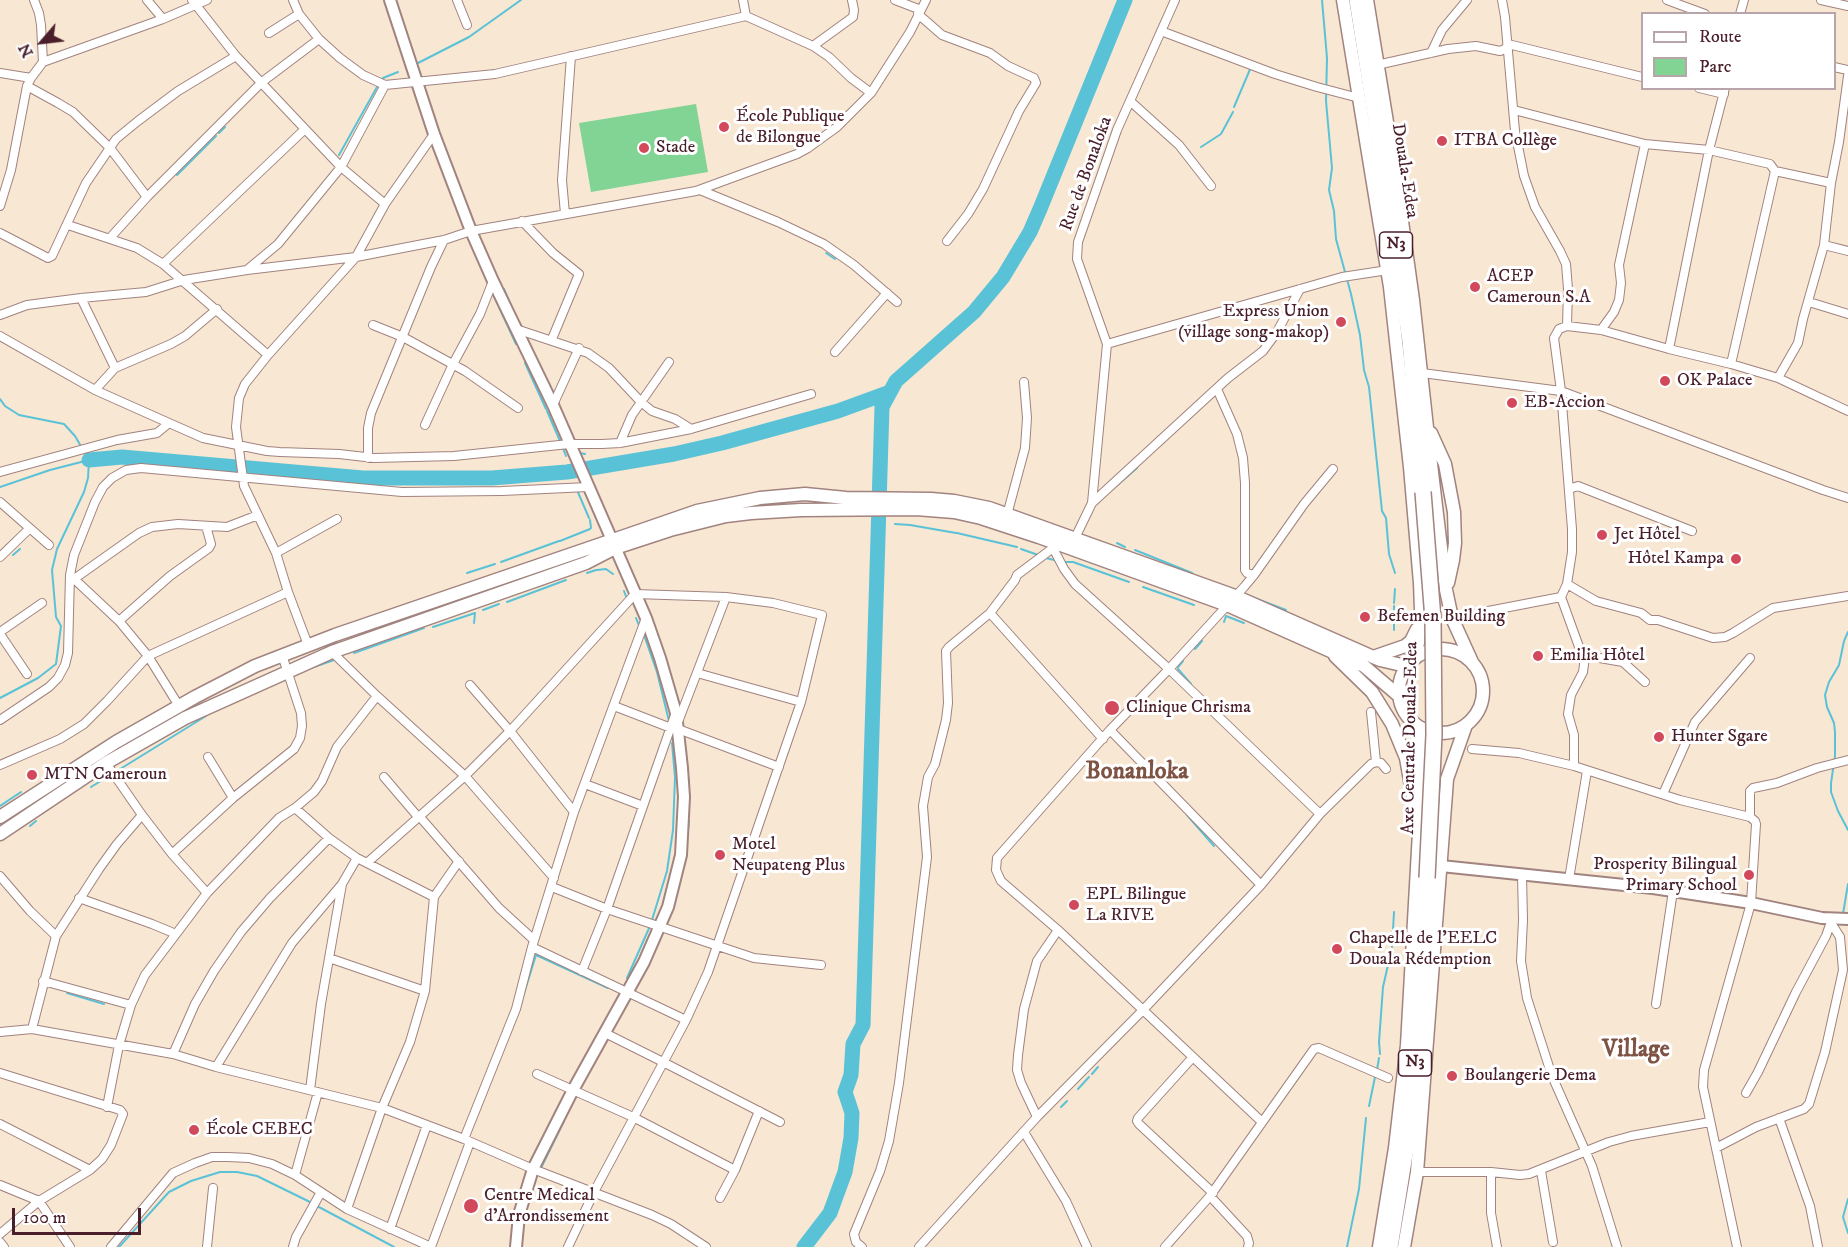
<!DOCTYPE html>
<meta charset="utf-8">
<style>
body{margin:0}
#map{position:relative;width:1848px;height:1247px;overflow:hidden;background:#f8e7d3;font-family:"IM FELL DW Pica",serif}
canvas{display:block}
.legend{position:absolute;left:1641px;top:12px;width:195px;height:78px;box-sizing:border-box;background:#fff;border:2px solid #b7a5aa;margin:0;padding:8px 10px;list-style:none;font-size:18px;color:#4a1f2b}
.legend li{display:flex;align-items:center;gap:12px;height:30px}
.legend b{width:30px;border:2px solid #b7a5aa}
.north{position:absolute;left:12px;top:12px;width:60px;height:60px;-webkit-text-stroke:4px #fff;paint-order:stroke;rotate:242deg;font-size:16px;font-weight:700;line-height:24px;text-align:center;color:#4a1f2b}
.north::after{content:'';display:block;margin:auto;width:21px;height:27px;background:#4a1f2b;clip-path:polygon(50% 0,100% 100%,50% 72%,0 100%)}
.scale{position:absolute;left:12px;top:1208px;width:129px;height:27px;box-sizing:border-box;border:3px solid #4a1f2b;border-top:0;padding-left:8px;font-size:18px;line-height:21px;white-space:nowrap;color:#4a1f2b;-webkit-text-stroke:4px #fff;paint-order:stroke}
</style>
<div id="map">
<canvas width="1848" height="1247"></canvas>
<ul class="legend">
<li><b style="height:8px;background:#fff"></b>Route</li>
<li><b style="height:16px;background:#82d495"></b>Parc</li>
</ul>
<div class="north">N</div>
<div class="scale">100 m</div>
</div>
<script>
const ctx = document.querySelector('canvas').getContext('2d');
ctx.lineJoin = 'round';
function fillPath(path, color) {
  ctx.fillStyle = color;
  ctx.fill(path, 'evenodd');
}
function poly(rows) {
  const path = new Path2D();
  for (const r of rows) {
    if (r.length === 3) {
      path.moveTo(r[0] + r[2], r[1]);
      path.arc(r[0], r[1], r[2], 0, 2 * Math.PI);
      continue;
    }
    path.moveTo(r[0], r[1]);
    for (let i = 2; i < r.length; i += 2) path.lineTo(r[i], r[i + 1]);
  }
  return path;
}
function strokePath(path, color, width, dash) {
  ctx.strokeStyle = color;
  ctx.lineWidth = width;
  ctx.lineCap = dash ? 'butt' : 'round';
  ctx.setLineDash(dash || []);
  ctx.stroke(path);
}
function label(font, color, halo, rows, align = 'center') {
  ctx.font = font + ' "IM FELL DW Pica",serif';
  ctx.lineWidth = 6;
  ctx.setLineDash([]);
  ctx.textBaseline = 'middle';
  ctx.strokeStyle = halo;
  ctx.fillStyle = color;
  for (const [text, x, y, turn = 0] of rows) {
    ctx.save();
    ctx.translate(x, y);
    ctx.rotate((+turn || 0) * Math.PI / 180);
    ctx.textAlign = isNaN(turn) ? turn : align;
    if (halo) ctx.strokeText(text, 0, 0);
    ctx.fillText(text, 0, 0);
    ctx.restore();
  }
}
const green = poly([
 [696,104,708,172,591,192,579,123]
]);
const stream = poly([
 [1322,0,1327,58,1326,101,1332,168,1329,190,1334,211,1336,239,1351,294,1360,335,1364,370,1369,387,1382,511,1386,518,1389,554,1395,573],
 [418,63,469,37,521,0],
 [380,81,383,78,398,72],
 [1234,107,1251,67],
 [219,133,225,127],
 [1201,147,1221,134,1233,112],
 [339,155,377,87],
 [177,175,216,136],
 [826,253,835,259],
 [504,289,517,320],
 [493,294,516,344],
 [525,363,546,409],
 [0,399,5,406,19,415,64,424,75,436,89,460,88,478,84,492,57,549,52,570,56,617,61,626,56,664,38,678,0,698],
 [547,411,560,441],
 [562,446,566,456],
 [578,450,580,453,585,454],
 [570,468,574,476],
 [0,487,50,470,89,460],
 [1114,488,1137,468],
 [577,490,589,518],
 [590,520,591,528],
 [895,524,910,525,956,533],
 [957,533,1017,547],
 [560,541,590,529],
 [1117,543,1125,547],
 [1021,549,1041,556],
 [1135,550,1192,573],
 [13,555,20,549],
 [1046,558,1058,561],
 [501,562,559,541],
 [1063,562,1073,562,1129,582],
 [597,570,606,569,613,574],
 [467,573,495,564],
 [587,573,596,570],
 [1143,587,1194,605],
 [624,591,627,599],
 [1249,596,1286,610],
 [507,602,566,580],
 [1394,603,1395,589],
 [1394,606,1394,630],
 [483,610,499,604],
 [636,618,640,628],
 [1224,622,1226,616,1244,623],
 [433,627,475,613,474,623],
 [1848,632,1844,641,1839,665,1829,682,1825,695,1827,707,1834,723,1835,732,1835,756,1831,783,1831,792,1838,811,1848,830],
 [644,635,657,672,669,721],
 [1195,649,1202,641],
 [354,653,424,628],
 [1178,667,1183,661],
 [1178,669,1191,684],
 [305,670,337,659],
 [91,787,206,716],
 [689,793,689,779],
 [0,806,21,792],
 [1187,815,1214,846],
 [30,826,36,821],
 [687,841,689,821],
 [1843,914,1848,884],
 [652,920,667,871,673,830,675,777,672,743],
 [1392,947,1394,912],
 [627,978,650,926],
 [67,993,104,1004],
 [521,1003,536,955,608,988],
 [1380,1054,1379,1042,1383,987,1391,952],
 [1377,1070,1379,1058],
 [1092,1074,1098,1067],
 [1078,1089,1089,1077],
 [1369,1106,1375,1077],
 [1061,1107,1067,1101],
 [540,1170,564,1121],
 [534,1184,537,1175],
 [1848,1199,1843,1217,1848,1233],
 [317,1206,394,1247],
 [523,1224,527,1206],
 [119,1247,169,1192,191,1181,220,1172,237,1172,257,1176,312,1203],
 [1347,1247,1359,1189,1366,1118]
]);
const river = poly([
 [89,460,122,457,363,478,492,478,567,472,674,454,722,443,838,411,890,392],
 [804,1247,830,1213,845,1172,851,1138,852,1113,845,1092,851,1075,853,1044,863,1025,882,407,896,381,974,312,1003,277,1030,232,1040,209,1125,0]
]);
const street = poly([
 [34,0,39,13,41,25,43,62],
 [147,0,163,19],
 [192,0,236,56,305,129,341,167,385,204],
 [293,0,299,14,319,39,340,58,363,75,385,85,495,74,746,16,813,46,829,57,851,78,871,93],
 [457,0,467,25],
 [743,0,746,16],
 [895,0,921,10],
 [1502,0,1505,17,1515,131,1524,176,1535,207,1560,251,1566,264,1568,289,1567,326],
 [1667,0,1705,14],
 [1821,0,1848,6],
 [918,14,942,35,990,53,1008,66,1034,78,1036,83,1019,111,983,189,968,214,947,241],
 [1740,14,1744,0],
 [1161,31,1275,74,1317,87,1359,98],
 [269,33,299,14],
 [1508,44,1642,77],
 [813,46,853,17,854,10,852,0],
 [1431,53,1442,30,1467,0],
 [1377,65,1448,49,1476,46,1500,51,1505,49,1508,44],
 [1834,67,1848,70],
 [0,73,31,78],
 [27,86,58,103,73,112,110,148,147,197],
 [1699,88,1724,94],
 [1130,101,1179,145,1211,186],
 [1514,110,1645,144,1709,150,1770,164,1775,171,1731,364],
 [1775,171,1831,183],
 [700,190,778,222,824,244,854,265,897,302],
 [0,206,11,170,27,86,31,78,43,62,163,19,207,0],
 [565,214,562,180,571,56],
 [522,221,553,253,579,274,552,339],
 [68,225,137,248,163,264,268,355],
 [0,233,48,258,52,256,86,183,116,139,138,121,178,91,236,56],
 [110,238,147,197,262,82,319,39],
 [1824,245,1848,251],
 [163,264,305,129],
 [248,269,278,244,341,167,385,85],
 [81,298,115,368],
 [1809,302,1848,314],
 [0,315,27,305,81,298,146,292,184,280,247,270,356,257,444,240,471,231,696,191,797,154,808,148,837,127,871,93,910,32,926,0],
 [373,325,403,337,465,371,518,408],
 [516,329,588,353,609,368,641,402,652,411,675,419,691,429],
 [1601,330,1614,312,1619,300,1621,283,1619,265,1645,144],
 [0,336,95,390,169,423,203,438,267,451,280,452,339,454,374,458,454,456,569,444,602,444,620,443,691,429,811,394],
 [1107,344,1300,289,1342,277,1388,270],
 [1669,349,1709,150,1725,88],
 [835,352,887,293],
 [1422,373,1561,391,1823,490,1848,498],
 [1778,378,1798,343,1803,319,1824,245,1831,183,1839,142,1848,76],
 [1217,389,1237,434,1243,458,1245,483,1245,570,1247,573,1254,575],
 [95,390,115,368,171,344,185,336,217,309],
 [553,405,579,348],
 [425,425,453,364,480,314,493,281],
 [620,443,632,415,669,362],
 [368,458,368,428,371,413,431,267,444,240],
 [0,472,117,440,157,433,169,423],
 [1569,489,1578,486,1583,488,1692,531],
 [0,502,49,545],
 [1092,503,1228,378,1263,351,1277,332,1300,289],
 [1007,515,1025,448,1027,418,1024,382],
 [1075,538,1092,503,1107,344,1077,259,1078,242,1117,130,1175,0],
 [1053,548,1064,569,1075,584,1169,669,1320,814],
 [276,553,337,519],
 [0,557,29,529],
 [71,576,119,621,148,656,179,706],
 [74,579,139,533,152,527,178,524,227,527,258,515],
 [1567,584,1596,601,1641,613,1650,620,1658,620,1713,638,1725,637,1733,633,1773,608,1848,596],
 [990,613,1103,739],
 [1452,618,1561,597],
 [119,621,170,576,209,548,211,544,206,526],
 [0,632,42,603],
 [0,634,27,674],
 [308,645,288,592,276,553,244,486,236,427,239,398,245,384,268,355,356,257,385,204,434,134],
 [332,652,377,696,465,776,554,878],
 [697,673,801,702],
 [1645,682,1623,662,1582,655,1561,597,1567,584,1572,552,1572,529,1561,391,1554,338,1559,329,1567,326,1601,330,1669,349,1731,364,1778,378,1848,411],
 [470,685,510,731,574,812],
 [614,706,671,728],
 [1371,712,1376,762],
 [0,720,49,687,58,678,65,665,68,653,70,575,74,555,95,502,103,487,112,478,126,470,141,468,402,492,502,491,588,487],
 [678,722,726,597],
 [678,729,779,767],
 [1110,730,1261,885],
 [1472,749,1519,753,1574,766,1680,800,1750,817,1755,821,1756,824,1751,903,1704,1070,1703,1087,1737,1247],
 [208,757,233,798],
 [106,763,142,815,172,854,207,893],
 [0,765,60,739,84,724,107,701,148,656,288,592],
 [1574,766,1574,735,1568,714,1571,695,1583,672,1585,657],
 [384,777,419,818],
 [585,784,643,806],
 [1663,794,1695,722,1750,658],
 [295,808,329,838,357,858,434,897],
 [420,817,499,908,534,940],
 [1750,817,1750,791,1753,788,1777,783,1817,768,1848,760],
 [172,854,233,798,294,749,300,738,302,726,301,713,282,655],
 [368,862,465,776,510,731,635,594,726,597,773,603,822,615,801,702,708,972,686,1020,594,1192,568,1247],
 [1522,875,1523,920,1521,961,1527,998,1552,1076,1592,1166,1617,1247],
 [0,876,30,911,56,936],
 [1569,879,1587,771],
 [552,887,607,909,754,958,821,965],
 [79,898,152,924,176,934],
 [532,947,686,1020],
 [329,958,425,991],
 [582,971,607,909,675,715],
 [43,981,131,1005],
 [1656,1004,1673,891],
 [32,1029,56,936,99,869,117,844,142,815],
 [0,1032,32,1029,173,1054,216,1067,382,1108,464,1139,533,1169,652,1215,671,1224,706,1247],
 [605,1033,663,1062,780,1122],
 [173,1054,195,1004,214,971,241,932,270,898,329,838],
 [1193,1057,1138,1118,1137,1121,1139,1124,1213,1193],
 [216,1067,292,943,342,884,357,858],
 [0,1073,120,1110,123,1114,111,1145,102,1159,90,1170,39,1201,0,1234],
 [537,1074,633,1117,735,1170],
 [310,1090,321,1004,342,884],
 [1746,1093,1758,1072,1796,992,1826,936,1832,919],
 [107,1107,119,1045,131,1005,145,975,207,893,279,818,295,808,314,792,322,781,337,747,377,696],
 [1037,1117,1021,1083,1017,1070,1018,1055,1024,1009,1037,961,1058,930],
 [1779,1118,1810,1206,1818,1247],
 [1262,1122,1058,930,1001,881,996,870,997,858,1110,730,1169,669,1244,587,1254,575,1304,504,1333,469],
 [0,1124,90,1170],
 [1024,1132,1066,1201,1087,1247],
 [464,1139,516,1009,532,947,574,812,646,618],
 [1716,1148,1756,1127,1804,1109,1809,1104,1825,1052,1843,970,1840,937,1831,923],
 [1541,1171,1553,1242],
 [1417,1172,1491,1172,1520,1175,1529,1174,1609,1142,1631,1136,1710,1122],
 [1491,1172,1491,1213,1497,1247],
 [295,1175,318,1092],
 [0,1185,39,1201,70,1247],
 [1210,1196,1247,1236,1249,1243,1248,1247],
 [720,1198,735,1170,759,1111],
 [347,1209,382,1108,410,1042,425,991,434,897,459,861],
 [390,1229,427,1125],
 [0,1242,4,1247],
 [111,1247,173,1173,195,1163,212,1157,228,1157,249,1158,272,1164,295,1175,347,1209,431,1247,470,1142],
 [207,1247,213,1188],
 [293,1247,296,1237,321,1192],
 [862,1247,856,1242,854,1234,880,1171,889,1141,899,1083,927,857,923,806,928,777,935,764,946,720,948,703,946,651,949,647,990,613,1015,580,1017,575,1053,548,1057,542],
 [919,1247,1037,1117,1143,1010,1261,885,1320,814,1371,764,1376,762,1381,763,1386,769],
 [1165,1247,1210,1196,1314,1049,1319,1048,1388,1078]
]);
const secondary = poly([
 [390,0,434,134,471,231,493,281,553,405,646,618,660,658,676,713,682,768,684,797,681,855,668,907,644,962,573,1090,533,1169,519,1215,516,1247],
 [1441,866,1653,888,1751,903,1822,918,1848,919]
]);
const primary = poly([
 [1343,0,1390,287,1410,467,1420,583,1421,610,1418,643,1409,663],
 [1367,0,1395,171,1413,300,1431,464,1446,590,1452,618,1472,662],
 [1431,433,1445,464,1454,512,1455,543,1453,560,1448,583],
 [1441,691,42],
 [1335,656,1372,692,1392,724,1406,758,1416,814],
 [1373,657,1405,646,1411,641,1417,629],
 [0,817,116,742,195,697,255,666,335,635,642,530,697,511,760,498,805,494,846,498,931,499,954,501,989,508,1235,596,1380,660,1406,666],
 [0,834,106,763,185,718,332,652,586,563,615,548,670,530,726,516,751,513,801,510,916,509,954,512,981,518,1039,537,1227,605,1364,666,1399,696],
 [1379,1247,1395,1148,1407,1045,1422,779,1421,742,1416,725],
 [1404,1247,1417,1172,1446,793,1447,779,1466,725]
]);
const highway = poly([
 [1357,0,1398,260,1410,341,1423,492],
 [1390,1247,1411,1117,1427,878]
]);
const highwayBridge = poly([
 [1423,492,1433,619,1434,735,1427,878]
]);
const markers = [
 [724,127,6,"#d1495b"],
 [1442,141,6,"#d1495b"],
 [644,148,6,"#d1495b"],
 [1475,287,6,"#d1495b"],
 [1341,322,6,"#d1495b"],
 [1665,381,6,"#d1495b"],
 [1512,403,6,"#d1495b"],
 [1602,535,6,"#d1495b"],
 [1736,559,6,"#d1495b"],
 [1365,617,6,"#d1495b"],
 [1538,656,6,"#d1495b"],
 [1112,708,8,"#d1495b"],
 [1659,737,6,"#d1495b"],
 [32,775,6,"#d1495b"],
 [720,855,6,"#d1495b"],
 [1749,875,6,"#d1495b"],
 [1074,905,6,"#d1495b"],
 [1337,949,6,"#d1495b"],
 [1452,1076,6,"#d1495b"],
 [194,1130,6,"#d1495b"],
 [471,1206,8,"#d1495b"]
];
const shields = [
 [1396,245,33],
 [1415,1063,33]
];
const shieldNames = [
 ["N3",1396,245],
 ["N3",1415,1063]
];
const poiNames = [
 ["École Publique",736,117],
 ["de Bilongue",736,138],
 ["ITBA Collège",1454,141],
 ["Stade",656,148],
 ["ACEP",1487,277],
 ["Cameroun S.A",1487,298],
 ["Express Union",1329,312,"right"],
 ["(village song-makop)",1329,333,"right"],
 ["OK Palace",1677,381],
 ["EB-Accion",1524,403],
 ["Jet Hôtel",1614,535],
 ["Hôtel Kampa",1724,559,"right"],
 ["Befemen Building",1377,617],
 ["Emilia Hôtel",1550,656],
 ["Clinique Chrisma",1126,708],
 ["Hunter Sgare",1671,737],
 ["MTN Cameroun",44,775],
 ["Motel",732,845],
 ["Neupateng Plus",732,866],
 ["Prosperity Bilingual",1737,865,"right"],
 ["Primary School",1737,886,"right"],
 ["EPL Bilingue",1086,895],
 ["La RIVE",1086,916],
 ["Chapelle de l'EELC",1349,939],
 ["Douala Rédemption",1349,960],
 ["Boulangerie Dema",1464,1076],
 ["École CEBEC",206,1130],
 ["Centre Medical",484,1196],
 ["d'Arrondissement",484,1217]
];
const streetNames = [
 ["Douala-Edea",1404,171,81],
 ["Rue de Bonaloka",1087,174,-70],
 ["Axe Centrale Douala-Edea",1411,738,-89]
];
const districtNames = [
 ["Bonanloka",1137,773],
 ["Village",1636,1051]
];
fillPath(green, '#82d495');
strokePath(stream, '#5ac2d7', 2);
strokePath(river, '#5ac2d7', 15);
strokePath(street, '#a1837f', 10);
strokePath(secondary, '#a1837f', 14);
strokePath(primary, '#a1837f', 15);
strokePath(highway, '#a1837f', 18);
strokePath(street, '#fff', 8);
strokePath(secondary, '#fff', 10);
strokePath(primary, '#fff', 12);
strokePath(highway, '#fff', 15);
strokePath(highwayBridge, '#a1837f', 18, []);
strokePath(highwayBridge, '#fff', 15);
for (const [x, y, r, color] of markers) {
  const dot = new Path2D();
  dot.arc(x, y, r, 0, 2 * Math.PI);
  ctx.fillStyle = color;
  ctx.fill(dot);
  strokePath(dot, '#fff', 2);
}
for (const [x, y, w] of shields) {
  const box = new Path2D();
  box.roundRect(x - w / 2, y - 13, w, 26, 4.5);
  ctx.fillStyle = '#fff';
  ctx.fill(box);
  strokePath(box, '#4a1f2b', 1.5);
}
label('bold 16px', '#4a1f2b', null, shieldNames);
label('18px', '#4a1f2b', '#fff', poiNames, 'left');
label('18px', '#4a1f2b', '#fff', streetNames);
label('bold 24px', '#7f5344', '#fff', districtNames);
</script>
